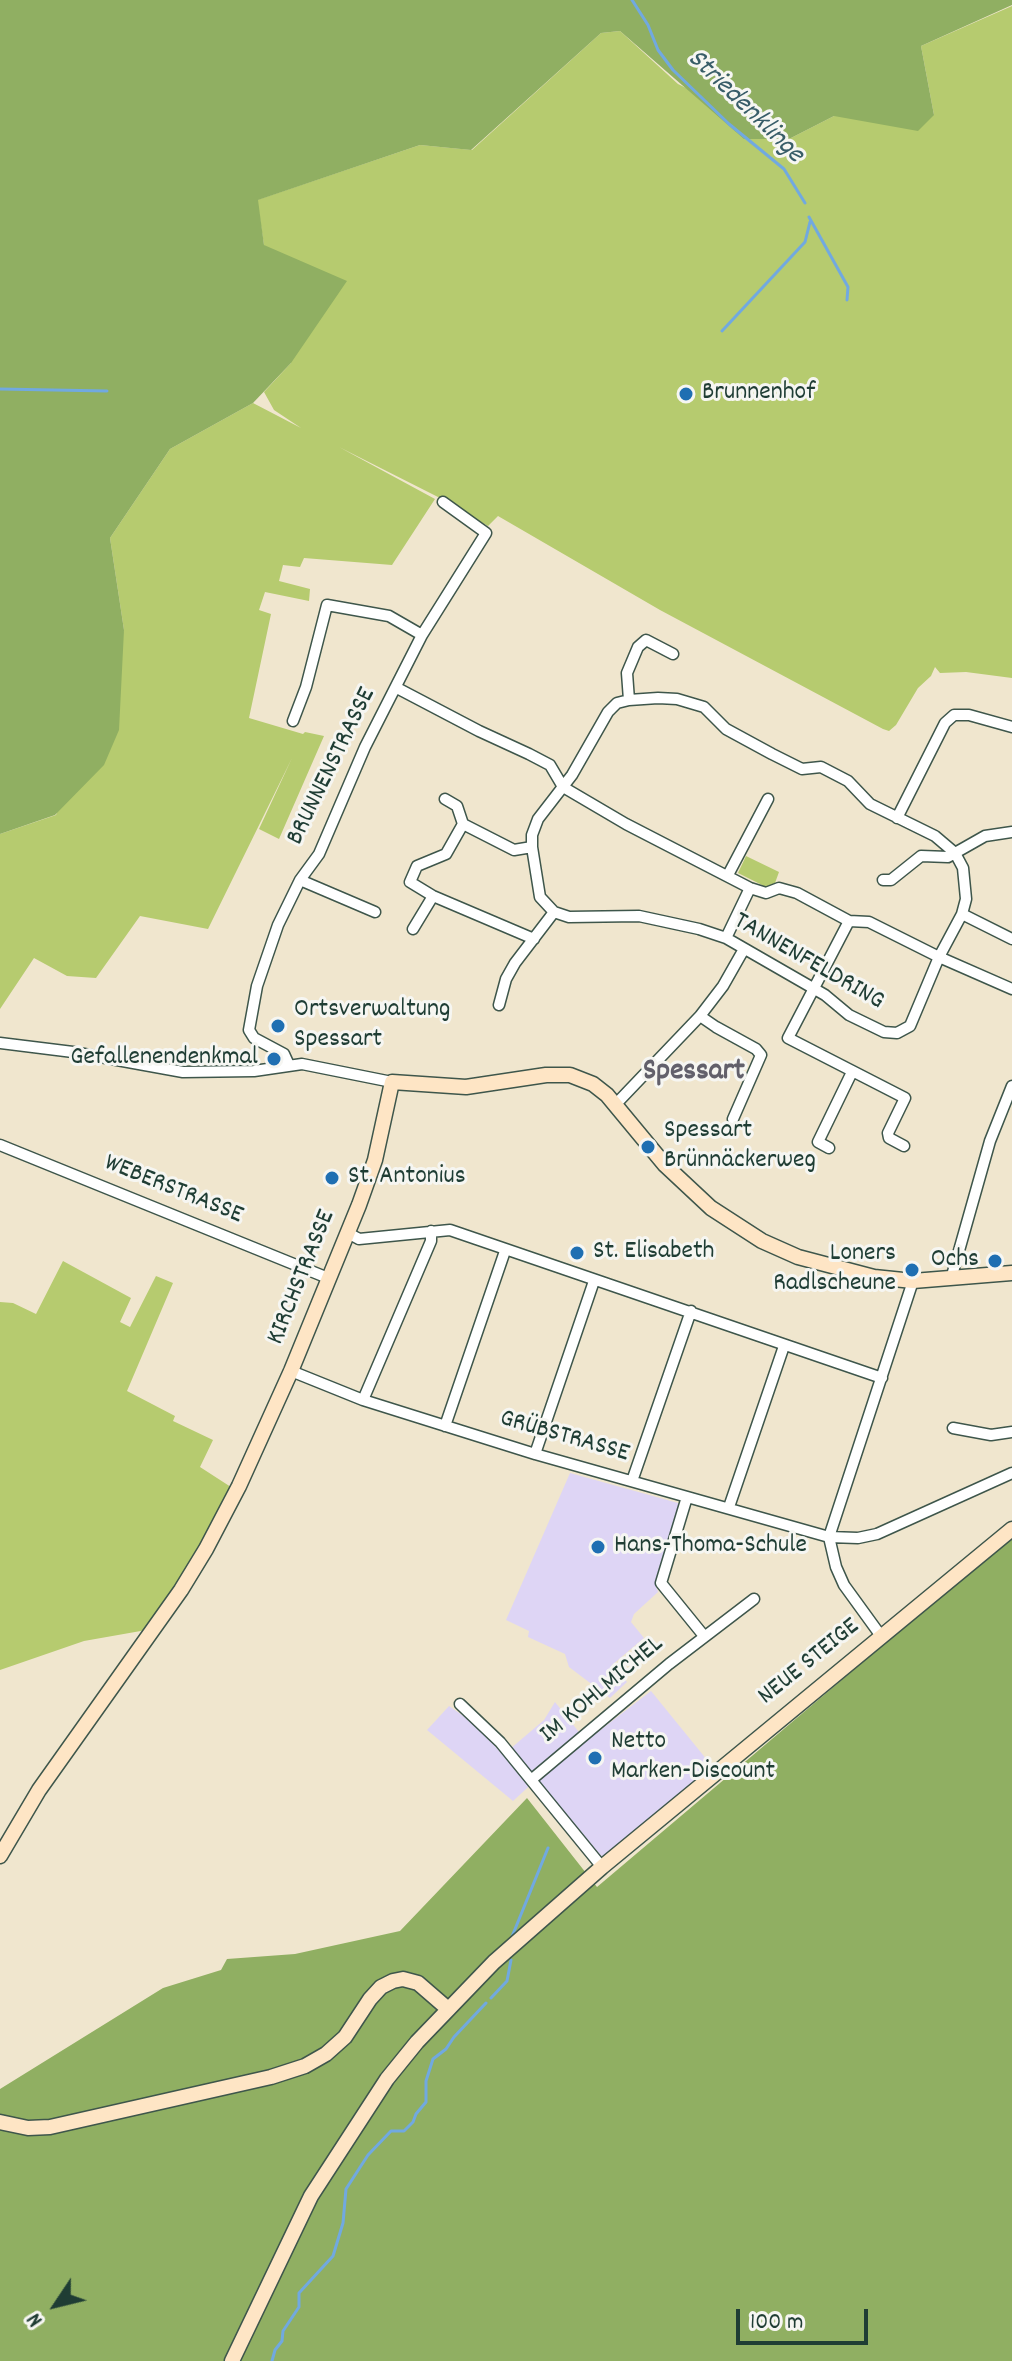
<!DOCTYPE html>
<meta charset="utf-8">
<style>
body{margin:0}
#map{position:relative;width:1012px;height:2361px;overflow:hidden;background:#f0e6ce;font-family:Dekko,sans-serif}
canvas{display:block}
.north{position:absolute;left:16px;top:2265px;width:80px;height:80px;-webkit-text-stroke:6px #f6f6f2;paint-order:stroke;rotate:235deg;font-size:22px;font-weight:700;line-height:32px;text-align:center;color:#1f3d34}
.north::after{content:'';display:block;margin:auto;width:28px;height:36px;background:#1f3d34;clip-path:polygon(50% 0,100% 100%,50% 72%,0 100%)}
.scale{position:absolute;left:736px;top:2309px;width:132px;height:36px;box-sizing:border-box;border:4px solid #1f3d34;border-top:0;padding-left:10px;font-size:24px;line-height:28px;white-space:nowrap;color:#1f3d34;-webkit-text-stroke:6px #f6f6f2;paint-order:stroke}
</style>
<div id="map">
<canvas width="1012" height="2361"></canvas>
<div class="north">N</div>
<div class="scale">100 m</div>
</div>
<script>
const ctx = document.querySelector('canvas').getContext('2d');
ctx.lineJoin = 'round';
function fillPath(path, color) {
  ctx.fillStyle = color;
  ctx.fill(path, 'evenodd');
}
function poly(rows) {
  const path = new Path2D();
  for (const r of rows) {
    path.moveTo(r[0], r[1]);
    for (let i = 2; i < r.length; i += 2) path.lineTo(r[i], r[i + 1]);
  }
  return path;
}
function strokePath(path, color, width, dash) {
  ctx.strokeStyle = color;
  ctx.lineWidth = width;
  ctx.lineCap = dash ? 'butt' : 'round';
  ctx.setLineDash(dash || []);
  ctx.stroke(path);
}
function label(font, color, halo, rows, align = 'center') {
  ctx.font = font + ' Dekko,sans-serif';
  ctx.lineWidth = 6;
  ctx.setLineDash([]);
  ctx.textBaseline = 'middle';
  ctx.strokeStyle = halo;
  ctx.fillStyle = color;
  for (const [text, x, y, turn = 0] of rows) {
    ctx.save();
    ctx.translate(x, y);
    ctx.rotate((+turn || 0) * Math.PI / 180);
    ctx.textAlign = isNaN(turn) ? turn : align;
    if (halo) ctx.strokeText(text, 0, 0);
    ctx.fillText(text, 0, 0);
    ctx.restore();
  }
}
const built = poly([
 [570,1473,678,1503,680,1508,656,1586,658,1592,634,1614,631,1622,644,1638,612,1665,627,1682,610,1698,569,1667,565,1654,528,1637,529,1631,506,1620],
 [651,1691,712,1766,605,1856,601,1856,537,1779,513,1801,427,1730,449,1706,475,1724,503,1755,544,1720,555,1702,586,1741]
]);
const green = poly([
 [1012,6,1012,678,966,672,940,673,935,667,931,676,918,688,896,725,889,731,883,729,660,610,498,516,488,526,438,497,339,447,435,499,392,565,304,558,300,567,283,565,279,581,310,589,309,601,265,592,259,610,271,614,249,718,303,734,305,732,324,736,279,839,259,829,292,758,208,929,140,916,96,978,67,976,34,958,0,1009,0,834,56,815,124,630,110,538,170,449,253,403,301,428,274,410,264,392,291,363,264,245,257,200,420,145,472,150,601,33,620,31,678,84,789,139,834,116,934,115,921,46],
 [746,856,779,872,775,883,766,887,738,873],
 [63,1261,131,1298,120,1322,130,1327,156,1276,173,1283,127,1391,175,1416,173,1421,213,1440,200,1467,234,1489,152,1629,84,1641,0,1670,0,1302,13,1303,36,1314]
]);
const forest = poly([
 [0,0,1012,0,1012,5,921,46,934,115,918,131,834,116,789,139,744,139,620,31,601,33,471,150,420,145,258,200,264,245,347,281,291,363,253,403,170,449,110,538,124,630,119,730,104,765,55,815,0,834],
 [1012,1536,1012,2361,0,2361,0,2089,163,1988,221,1970,227,1959,295,1954,400,1931,527,1798,597,1887]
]);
const stream = poly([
 [632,0,648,25,658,50,673,70,729,124,784,169,805,203],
 [809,217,848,287,847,300],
 [722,331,805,242,810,222],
 [0,389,107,391],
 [511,1939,548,1848],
 [491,1998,507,1981,511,1960],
 [272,2361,275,2350,282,2341,283,2331,299,2307,299,2293,333,2256,343,2223,346,2189,368,2155,391,2131,404,2131,413,2122,416,2114,426,2102,426,2081,433,2059,446,2049,454,2037,486,2003]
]);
const street = poly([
 [397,688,479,731,529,754,550,765,563,787,626,824,750,888,766,893,779,888,797,893,849,921,869,922,939,957,1012,989],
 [658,698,677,699,704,707,726,729,772,754,802,769,821,767,848,781,870,804,935,836,955,853,963,868,966,899,962,914,939,957,910,1026,897,1033,884,1032,849,1015,825,995,726,938,699,929,639,916,569,917,554,912,540,897,532,847,532,835,538,819,572,775,608,712,617,703,629,700,658,698],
 [629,700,627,673,638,647,646,640,673,654],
 [293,721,306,687,327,605,389,616,422,635],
 [445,799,457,806,463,824],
 [897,818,945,723,954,715,969,715,1012,727],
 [463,824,446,854,417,866,410,882,433,896,534,939],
 [463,824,514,850,532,847],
 [728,875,768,799],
 [300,880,375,912],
 [883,880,891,880,921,856,948,857,985,836,1012,832],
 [962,914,1012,939],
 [849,921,788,1038,905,1098,888,1133,889,1138,904,1146],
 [413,929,433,896],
 [726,938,750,888],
 [499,1005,506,979,515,963,554,912],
 [700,1016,716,1027,756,1049,761,1055,733,1119],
 [0,1043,73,1052,183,1072,254,1071,302,1064,392,1082],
 [289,1065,284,1054,254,1038,249,1030,257,986,278,925,300,880,319,854,365,747,422,635,486,533,443,502],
 [615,1105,700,1016,723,986,744,949],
 [0,1145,328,1278],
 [829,1148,818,1142,852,1072],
 [348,1233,359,1239,450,1230,882,1378],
 [951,1279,990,1141,1012,1086],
 [291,1371,363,1400,535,1454,829,1537,858,1538,877,1534,1012,1473],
 [363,1400,431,1241,431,1231],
 [445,1426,505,1251],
 [953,1428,991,1435,1012,1432],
 [535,1454,594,1281],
 [632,1481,691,1311],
 [687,1497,661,1583,704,1636],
 [729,1507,784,1346],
 [881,1636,844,1585,836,1567,829,1537,913,1281],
 [460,1704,500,1742,602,1867],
 [531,1780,669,1664,754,1599]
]);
const secondary = poly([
 [0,1856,39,1790,181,1590,206,1549,239,1486,291,1371,359,1205,375,1160,392,1082,466,1087,546,1075,570,1075,593,1084,607,1095,665,1165,711,1208,762,1241,798,1257,874,1277,913,1281,1012,1273],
 [0,2122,28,2128,50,2127,271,2077,305,2066,326,2054,345,2037,370,1999,381,1987,393,1981,403,1979,418,1983,448,2009],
 [232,2361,311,2196,387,2079,417,2042,494,1962,602,1867,1012,1529]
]);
const markers = [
 [686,394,8,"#1f6fb2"],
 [278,1026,8,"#1f6fb2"],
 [274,1059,8,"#1f6fb2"],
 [648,1147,8,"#1f6fb2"],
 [332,1178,8,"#1f6fb2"],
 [577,1253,8,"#1f6fb2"],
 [995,1261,8,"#1f6fb2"],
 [912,1270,8,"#1f6fb2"],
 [598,1547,8,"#1f6fb2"],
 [595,1758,8,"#1f6fb2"]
];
const poiNames = [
 ["Brunnenhof",702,394],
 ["Ortsverwaltung",294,1011],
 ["Spessart",294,1041],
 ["Gefallenendenkmal",258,1059,"right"],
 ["Spessart",664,1132],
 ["Brünnäckerweg",664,1162],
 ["St. Antonius",348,1178],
 ["St. Elisabeth",593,1253],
 ["Loners",896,1255,"right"],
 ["Radlscheune",896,1285,"right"],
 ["Ochs",979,1261,"right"],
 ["Hans-Thoma-Schule",614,1547],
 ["Netto",611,1743],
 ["Marken-Discount",611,1773]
];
const streetNames = [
 ["BRUNNENSTRASSE",333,767,-64],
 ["TANNENFELDRING",808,963,30],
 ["WEBERSTRASSE",173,1191,22],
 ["KIRCHSTRASSE",303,1278,-68],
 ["GRÜBSTRASSE",564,1438,16],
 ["NEUE STEIGE",810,1663,-39],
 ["IM KOHLMICHEL",603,1691,-40]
];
const waterNames = [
 ["Striedenklinge",744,108,44]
];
const quarterNames = [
 ["Spessart",694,1074]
];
fillPath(built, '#ded5f5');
fillPath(green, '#b6cb6f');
fillPath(forest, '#90af62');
strokePath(stream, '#71a9e0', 3);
strokePath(street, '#3e564b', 13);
strokePath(secondary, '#3e564b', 17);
strokePath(street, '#fff', 10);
strokePath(secondary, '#fee5c5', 14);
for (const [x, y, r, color] of markers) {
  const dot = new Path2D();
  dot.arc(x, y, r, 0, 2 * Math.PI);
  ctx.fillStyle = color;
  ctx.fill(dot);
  strokePath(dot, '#f6f6f2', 3);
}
label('26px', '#1f3d34', '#f6f6f2', poiNames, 'left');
label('26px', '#1f3d34', '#f6f6f2', streetNames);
label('italic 28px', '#385d68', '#f6f6f2', waterNames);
label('bold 30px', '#62606b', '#f6f6f2', quarterNames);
</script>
